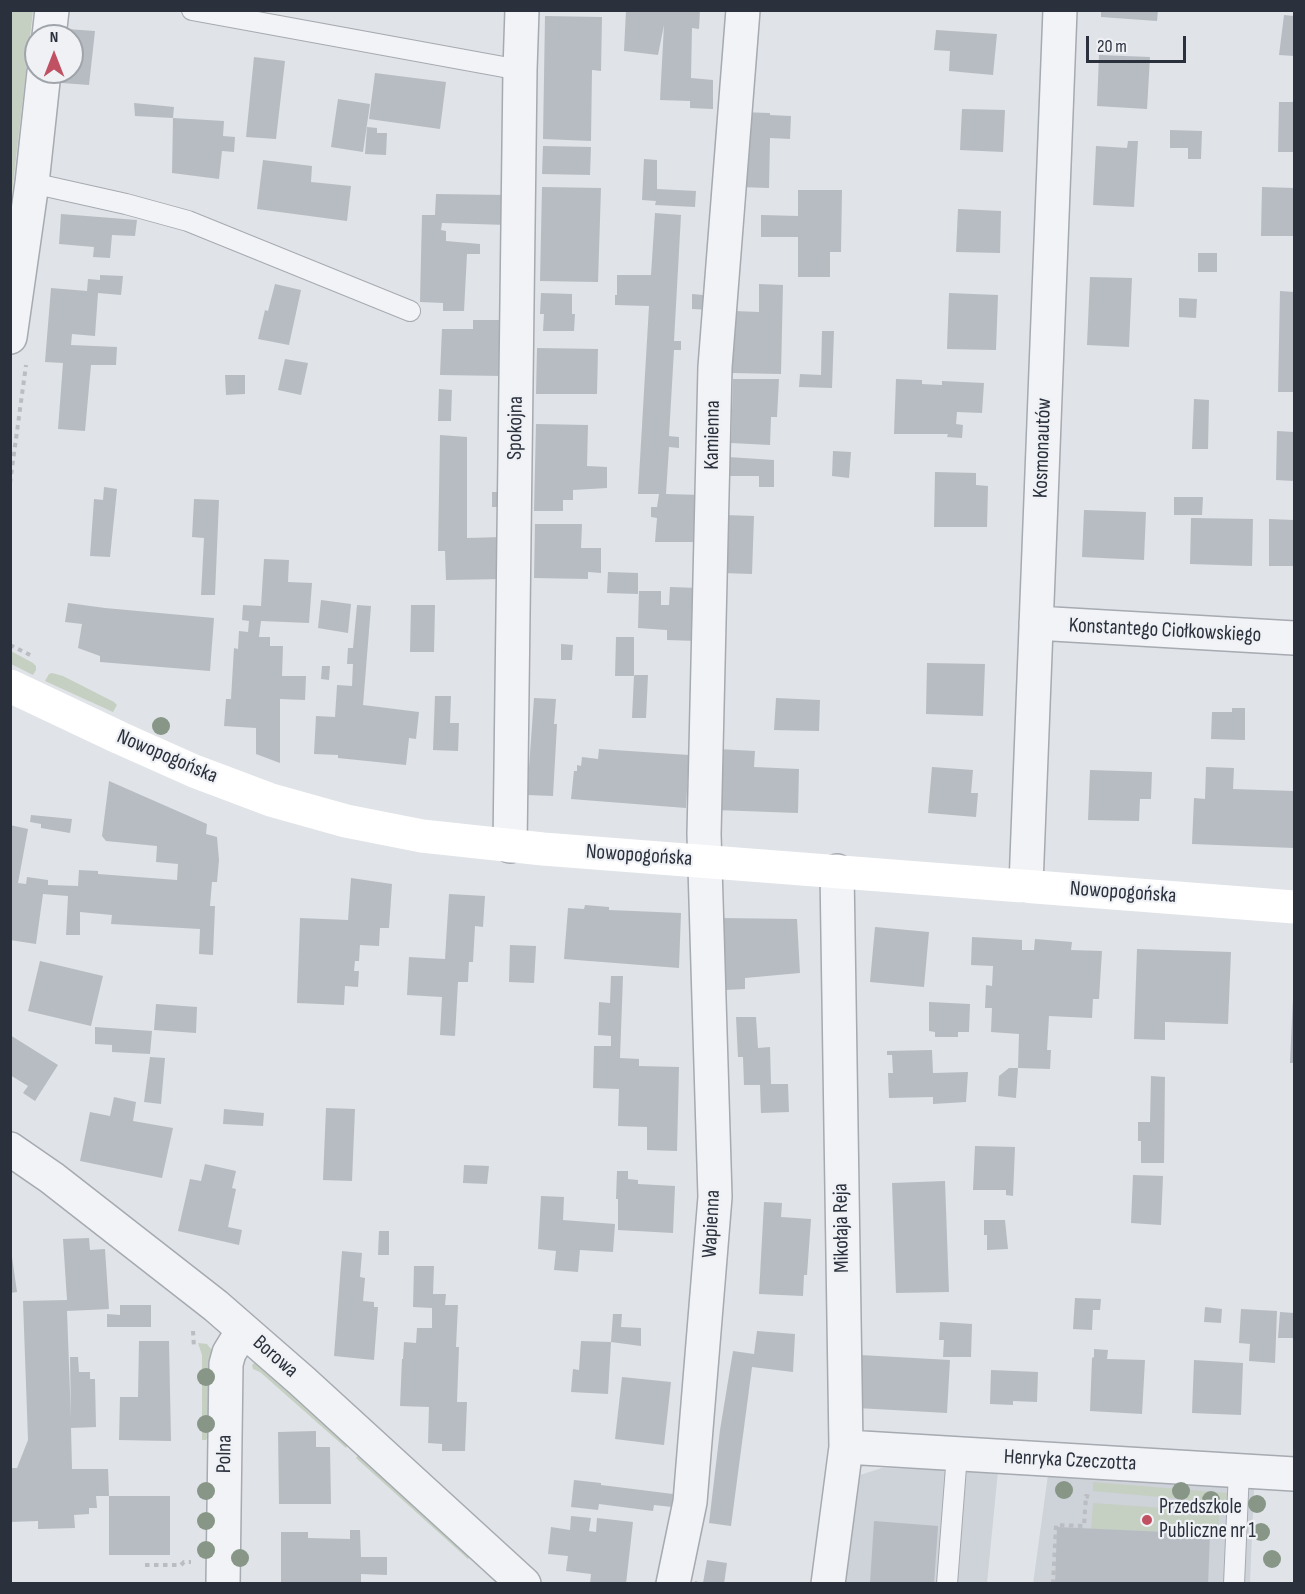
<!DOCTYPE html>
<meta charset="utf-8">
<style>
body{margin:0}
#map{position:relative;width:1305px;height:1594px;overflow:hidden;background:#e0e3e7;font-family:"Sofia Sans Condensed",sans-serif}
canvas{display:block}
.frame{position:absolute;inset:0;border:12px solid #2a313d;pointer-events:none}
.north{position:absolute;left:24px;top:24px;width:60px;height:60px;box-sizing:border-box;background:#eff1f5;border:2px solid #a0a4ab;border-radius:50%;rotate:0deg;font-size:16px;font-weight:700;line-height:24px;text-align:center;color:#2a313d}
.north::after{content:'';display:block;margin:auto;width:21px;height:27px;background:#c05162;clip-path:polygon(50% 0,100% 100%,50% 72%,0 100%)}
.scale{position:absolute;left:1086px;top:36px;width:100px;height:27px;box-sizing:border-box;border:3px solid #2a313d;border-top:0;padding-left:8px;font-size:18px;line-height:21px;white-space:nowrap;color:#2a313d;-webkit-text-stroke:4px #eff1f5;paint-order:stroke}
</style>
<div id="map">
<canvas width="1305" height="1594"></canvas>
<div class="frame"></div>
<div class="north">N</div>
<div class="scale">20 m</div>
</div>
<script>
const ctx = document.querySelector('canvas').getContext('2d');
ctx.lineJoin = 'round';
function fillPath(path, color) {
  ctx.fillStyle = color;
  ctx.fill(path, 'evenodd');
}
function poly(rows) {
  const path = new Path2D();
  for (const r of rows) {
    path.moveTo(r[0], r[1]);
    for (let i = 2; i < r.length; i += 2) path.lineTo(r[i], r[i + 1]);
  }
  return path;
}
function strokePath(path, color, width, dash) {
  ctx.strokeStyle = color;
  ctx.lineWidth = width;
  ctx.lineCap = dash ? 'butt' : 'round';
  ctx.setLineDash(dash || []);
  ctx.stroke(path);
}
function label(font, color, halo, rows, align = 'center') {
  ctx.font = font + ' "Sofia Sans Condensed",sans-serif';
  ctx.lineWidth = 4.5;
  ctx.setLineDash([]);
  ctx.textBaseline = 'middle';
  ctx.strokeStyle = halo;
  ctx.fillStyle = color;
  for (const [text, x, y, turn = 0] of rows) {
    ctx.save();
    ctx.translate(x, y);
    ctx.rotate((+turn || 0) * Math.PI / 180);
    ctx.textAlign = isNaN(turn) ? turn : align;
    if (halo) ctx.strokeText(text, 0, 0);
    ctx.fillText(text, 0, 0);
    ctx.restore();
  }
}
const built = poly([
 [882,1468,998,1471,987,1583,844,1584,857,1476],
 [1048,1475,1254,1489,1250,1581,1252,1583,1033,1584]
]);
const green = poly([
 [11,10,33,11,11,202,10,11],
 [11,651,33,663,36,666,36,670,33,675,11,664],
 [52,673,63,676,114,702,117,705,113,712,45,681,49,674],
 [198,1343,207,1344,211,1349,211,1434,206,1440,202,1440,202,1355],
 [254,1363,261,1365,348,1444,346,1448,260,1372,253,1369,252,1365],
 [359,1454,471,1555,468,1559,356,1458],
 [1093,1482,1227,1493,1227,1503,1093,1491],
 [1093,1503,1220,1512,1218,1528,1172,1525,1172,1532,1091,1529]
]);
const building = poly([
 [626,10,700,10,699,29,692,28,691,78,713,80,713,109,690,108,690,101,660,100,664,25,658,55,624,51],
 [1101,10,1158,10,1157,21,1101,17],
 [1284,15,1294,16,1294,56,1279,55],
 [545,16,602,17,601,71,592,70,591,141,543,139],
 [67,29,95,31,89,85,62,83,63,72,72,72,72,36,67,36],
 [936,30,997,34,993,75,949,71,950,51,934,50],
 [1099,55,1150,57,1147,109,1097,106],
 [254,57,285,61,276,139,246,137],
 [375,73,446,82,440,129,369,119],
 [338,99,370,104,363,152,331,147],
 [1279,102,1294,102,1294,152,1278,152],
 [134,103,174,107,173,118,135,116],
 [962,109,1005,110,1003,152,960,150],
 [740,112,770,113,770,115,791,116,790,139,770,138,769,188,739,187],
 [173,118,224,121,223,136,235,137,234,152,222,151,219,179,172,173],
 [367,127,377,128,377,133,387,133,386,155,365,154],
 [1170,130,1202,131,1201,159,1188,159,1188,148,1170,148],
 [1128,141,1138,141,1134,207,1093,205,1096,146,1127,148],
 [543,146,591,147,590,175,542,174],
 [644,159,657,160,657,189,696,191,695,207,655,205,656,201,642,200],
 [263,160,312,166,311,182,351,186,347,221,257,209],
 [542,187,601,188,598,282,540,281],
 [1262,187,1294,188,1294,236,1261,236],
 [798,190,842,190,841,252,830,252,830,277,798,277,798,237,761,237,761,215,798,216],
 [436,194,509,195,508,225,442,223,441,230,446,231,446,241,480,244,480,254,467,254,464,311,443,311,443,303,420,302,422,215,435,215],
 [958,209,1001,211,1000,253,956,252],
 [655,213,681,215,674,341,681,341,681,350,674,350,669,436,679,437,679,448,669,447,666,494,703,495,701,542,655,542,657,518,651,517,651,507,657,507,659,494,638,494,649,306,615,305,615,295,617,295,617,275,651,275],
 [61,214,137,220,135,236,112,235,110,258,93,257,94,247,59,244],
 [1198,253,1217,253,1217,272,1198,272],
 [100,275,123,276,121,295,98,293,95,336,72,334,71,345,117,347,116,365,91,365,85,431,58,429,63,363,45,362,51,288,87,291,88,279,100,280],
 [1090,277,1132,278,1129,347,1087,345],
 [275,284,301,290,289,345,258,339,265,310,268,311],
 [759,284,783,285,781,374,732,373,734,311,759,312],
 [1280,291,1294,292,1294,392,1278,392],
 [541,293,572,294,572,314,575,314,574,331,543,331,544,314,540,314],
 [949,293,998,295,996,350,947,349],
 [692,294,713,296,713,310,692,309],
 [1179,298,1197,299,1196,318,1179,317],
 [473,320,501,320,503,376,440,375,442,329,473,329],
 [822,331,834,331,832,388,799,387,800,374,821,375],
 [537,348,598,349,597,394,536,394],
 [285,359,308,363,301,395,278,390],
 [225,375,245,375,245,394,226,395],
 [733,379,779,379,777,417,771,417,770,445,731,443],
 [896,379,922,380,922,384,942,385,942,381,984,383,982,413,957,412,956,424,963,425,962,438,947,437,948,434,894,434],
 [439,389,452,390,451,421,438,421],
 [1194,399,1209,400,1208,449,1192,449],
 [536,424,588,425,587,466,607,467,607,488,573,490,573,500,563,500,563,511,534,511],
 [1277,431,1294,432,1294,481,1276,480],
 [440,435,467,437,467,538,504,537,505,579,446,580,445,551,438,551],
 [833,451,851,452,849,478,832,476],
 [728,457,774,460,774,487,759,487,759,476,728,476],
 [935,472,976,473,976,485,988,486,987,527,934,527],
 [104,487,117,489,110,557,90,556,94,499,103,500],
 [492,492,505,492,505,507,492,507],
 [1174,497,1203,497,1202,515,1174,515],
 [194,499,219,500,215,595,201,595,204,538,192,537],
 [1084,510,1146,512,1144,560,1082,557],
 [724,515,754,516,752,574,722,573],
 [1191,518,1253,519,1252,566,1190,564],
 [1269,519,1294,520,1294,566,1269,566],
 [535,524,582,524,581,548,601,548,601,573,588,572,588,579,534,578],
 [264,559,289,560,288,582,312,583,309,623,261,621,259,637,270,637,270,646,283,646,282,676,306,676,305,700,280,699,280,763,256,754,256,728,224,726,226,699,231,699,234,648,238,649,239,631,248,632,249,621,242,620,243,605,261,606],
 [608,572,638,573,638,594,607,593],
 [670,587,699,588,697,641,667,640,667,630,638,628,639,591,661,591,661,605,669,605],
 [321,600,351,604,348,633,318,628],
 [68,603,105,608,214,618,210,671,100,662,100,656,78,648,82,624,65,622],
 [357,605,371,606,363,705,419,712,416,739,409,738,406,765,338,758,338,755,314,754,316,716,335,717,337,685,352,686,353,664,347,664,348,648,353,648],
 [411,605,435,605,434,652,410,652],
 [616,637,634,637,634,676,635,675,648,675,646,718,632,718,634,676,615,676],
 [561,644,573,645,572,660,561,660],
 [927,663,985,664,983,716,926,714],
 [322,666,330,666,329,680,321,679],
 [435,696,451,696,450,723,459,723,458,751,433,750],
 [534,698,556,699,554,724,557,724,553,796,527,795],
 [776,698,820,700,819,731,774,730],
 [1232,708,1245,708,1245,740,1211,739,1212,712,1232,712],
 [599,749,689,755,686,808,571,799,574,771,577,771,577,765,581,766,582,757,598,759],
 [718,749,755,751,754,767,799,769,798,813,716,810],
 [932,767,973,770,971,793,978,793,976,817,928,813],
 [1206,767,1234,768,1233,789,1294,791,1294,848,1192,844,1194,798,1205,799],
 [1090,770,1152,772,1151,799,1140,799,1139,821,1088,820],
 [109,781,207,824,206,834,217,837,219,860,217,882,212,882,210,906,215,906,213,955,199,954,200,929,111,924,112,915,80,912,80,935,66,935,68,896,43,894,36,944,10,940,10,825,28,829,18,883,26,884,27,877,48,880,48,885,78,886,79,870,98,871,98,874,177,880,178,864,156,862,157,846,106,841,102,836],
 [31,815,72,819,70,833,41,828,41,824,30,822],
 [351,878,392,884,389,928,380,928,379,946,360,945,359,961,355,961,354,971,359,971,358,987,345,986,344,1005,297,1003,300,918,348,920],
 [449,894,485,896,483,927,475,926,473,962,469,962,468,982,458,982,455,1036,440,1035,442,997,407,995,409,957,445,959],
 [585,905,609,907,609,910,681,913,679,968,564,959,568,908,584,909],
 [721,918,797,919,800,973,745,978,745,989,725,990],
 [875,927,929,932,924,987,870,982],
 [972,937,1022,940,1022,950,1034,950,1035,939,1072,942,1071,950,1102,951,1099,999,1093,999,1092,1018,1049,1016,1047,1050,1051,1050,1050,1069,1018,1068,1019,1034,991,1032,992,1008,985,1008,986,985,992,986,993,966,971,965],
 [510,945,536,946,534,983,509,982],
 [1137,949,1231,952,1228,1024,1165,1022,1165,1040,1134,1039],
 [40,961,103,976,91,1026,28,1011],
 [611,976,623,976,620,1058,639,1059,639,1066,679,1067,677,1151,647,1150,647,1127,618,1126,619,1089,593,1088,594,1046,611,1046,611,1036,598,1035,599,1002,610,1003],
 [1293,998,1294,998,1294,1063,1290,1063],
 [929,1002,970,1004,969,1032,958,1032,958,1037,935,1037,935,1032,929,1031],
 [156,1004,197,1007,196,1033,154,1030],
 [736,1017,756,1017,758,1048,770,1047,771,1084,788,1084,789,1112,761,1113,760,1085,744,1085,743,1057,738,1057],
 [95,1027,152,1031,150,1054,112,1052,112,1045,95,1044],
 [10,1035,58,1065,35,1101,23,1093,28,1086,10,1075],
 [932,1050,933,1073,968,1072,966,1102,933,1104,933,1097,889,1098,888,1073,893,1073,892,1055,887,1055,887,1051],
 [150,1057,165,1058,161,1104,144,1102],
 [1009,1068,1018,1068,1016,1098,998,1096,999,1076],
 [1151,1076,1165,1077,1164,1163,1141,1163,1141,1141,1138,1141,1138,1122,1150,1122],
 [114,1097,136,1102,133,1121,173,1128,162,1178,80,1161,90,1112,110,1116],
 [326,1108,355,1109,352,1181,323,1180],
 [224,1109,264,1113,263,1126,223,1124],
 [975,1146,1015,1147,1013,1196,1006,1195,1006,1190,973,1190],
 [205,1164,236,1171,232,1188,236,1189,228,1227,242,1230,239,1245,178,1231,190,1179,201,1181],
 [464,1165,489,1166,487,1184,463,1183],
 [617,1171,628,1171,628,1179,638,1180,638,1184,675,1186,673,1233,618,1230,618,1199,616,1199],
 [1133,1175,1163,1176,1161,1225,1131,1223],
 [945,1181,949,1292,896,1293,892,1183],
 [541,1196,564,1197,563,1220,615,1224,613,1252,580,1250,578,1272,554,1270,556,1251,538,1249],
 [764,1202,782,1203,781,1217,811,1219,807,1275,804,1275,803,1296,759,1294],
 [984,1220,1005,1220,1008,1249,987,1250,987,1235,984,1235],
 [379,1231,389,1231,389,1255,378,1255],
 [89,1238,90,1250,105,1249,109,1309,67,1311,71,1419,70,1357,78,1357,79,1372,90,1372,90,1379,95,1379,96,1427,71,1428,72,1469,108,1469,109,1496,96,1496,97,1508,89,1508,89,1514,74,1515,75,1528,38,1529,38,1521,10,1522,10,1468,17,1468,28,1440,23,1301,67,1300,63,1239],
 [342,1251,362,1253,360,1277,365,1278,363,1301,374,1302,374,1307,378,1307,374,1360,334,1356],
 [12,1257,17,1292,10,1293,10,1258],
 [414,1266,434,1266,433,1294,446,1294,445,1305,458,1305,456,1347,459,1347,457,1402,467,1402,465,1451,442,1451,442,1444,428,1443,429,1407,400,1406,402,1359,403,1359,404,1342,416,1343,417,1328,432,1328,432,1308,413,1307],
 [1075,1298,1101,1299,1100,1310,1093,1310,1092,1330,1073,1329],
 [120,1305,151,1305,151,1327,107,1327,107,1314,120,1315],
 [1205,1307,1222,1309,1221,1323,1204,1322],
 [1241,1309,1277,1311,1275,1363,1249,1361,1250,1344,1239,1343],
 [1280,1312,1294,1313,1294,1338,1278,1338],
 [613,1314,622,1314,621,1327,641,1328,641,1346,611,1342,608,1394,571,1392,573,1369,579,1370,581,1341,611,1342],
 [940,1322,972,1324,971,1357,943,1357,944,1340,939,1340],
 [757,1331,795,1334,793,1372,752,1367,731,1526,709,1523,720,1430,733,1351,754,1354],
 [139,1341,169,1341,171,1441,119,1440,120,1397,138,1397],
 [1094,1349,1108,1350,1107,1359,1145,1360,1142,1414,1090,1411,1092,1358,1094,1357],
 [860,1355,950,1360,947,1413,857,1408],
 [1194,1360,1243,1363,1241,1415,1192,1413],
 [991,1370,1038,1372,1037,1402,1013,1401,1013,1405,990,1404],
 [622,1377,671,1382,664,1445,615,1439],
 [316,1431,316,1447,330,1447,331,1504,279,1504,278,1432],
 [574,1480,601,1483,601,1485,673,1494,672,1507,654,1505,653,1511,599,1504,598,1510,571,1507],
 [109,1496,170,1496,170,1555,109,1555],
 [571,1516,591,1518,589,1531,596,1532,597,1518,633,1522,626,1584,590,1584,591,1574,566,1571,568,1556,548,1554,551,1527,570,1530],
 [874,1521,938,1526,934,1584,870,1583],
 [1057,1527,1210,1534,1208,1584,1055,1584],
 [350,1530,360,1530,361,1557,387,1557,387,1575,361,1574,361,1584,281,1584,281,1532,308,1532,308,1538,350,1539],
 [707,1560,727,1563,724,1584,694,1584,695,1581,703,1583]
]);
const path = poly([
 [10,483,26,365],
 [10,645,34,657],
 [193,1331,194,1348],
 [1168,1503,1212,1507],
 [1176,1532,1176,1529,1209,1531],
 [145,1565,181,1565,184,1562,191,1562],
 [1053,1584,1056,1525,1084,1526,1086,1496,1089,1497]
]);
const lane = poly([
 [192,10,520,70],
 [32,183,126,204,188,221,410,311],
 [947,1584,957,1454],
 [1234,1584,1239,1471]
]);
const street = poly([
 [49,36,52,10],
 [10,337,32,183,44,72],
 [1036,623,1294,638],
 [510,846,520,70,522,10],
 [1026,885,1060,10],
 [10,1149,52,1178,216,1306,302,1381,524,1584],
 [846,1447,1294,1474],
 [223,1584,226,1364,229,1353,243,1330],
 [673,1584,690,1502,715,1197,704,834,715,367,743,10],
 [828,1584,846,1447,837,871]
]);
const secondary = poly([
 [10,686,120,738,194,771,271,800,346,821,422,836,543,849,1294,907]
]);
const trees = [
 [161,726],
 [206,1377],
 [206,1424],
 [1064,1490],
 [206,1491],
 [1181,1491],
 [1211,1500],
 [1257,1504],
 [206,1521],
 [1261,1532],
 [206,1550],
 [240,1558],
 [1272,1559]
];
const markers = [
 [1147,1520,6,"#c05162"]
];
const streetNames = [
 ["Spokojna",516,428,-89],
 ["Kamienna",713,435,-89],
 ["Kosmonautów",1043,448,-88],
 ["Konstantego Ciołkowskiego",1165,631,3],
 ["Nowopogońska",167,757,23],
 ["Nowopogońska",639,856,4],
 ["Nowopogońska",1123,893,4],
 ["Wapienna",712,1224,-87],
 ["Mikołaja Reja",842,1228,-91],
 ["Borowa",275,1357,41],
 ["Polna",225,1454,-89],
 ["Henryka Czeczotta",1070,1461,3]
];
const poiNames = [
 ["Przedszkole",1159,1508],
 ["Publiczne nr 1",1159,1532]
];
fillPath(built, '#ced2d9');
fillPath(green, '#c5d0c2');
fillPath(building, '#b7bcc3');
strokePath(lane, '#a6aab1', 22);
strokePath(street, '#a6aab1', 36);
strokePath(path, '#babdc2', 4, [4.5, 4.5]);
strokePath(lane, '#f2f3f6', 20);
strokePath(street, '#f2f3f6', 33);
strokePath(secondary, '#fff', 33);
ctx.fillStyle = '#879687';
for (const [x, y] of trees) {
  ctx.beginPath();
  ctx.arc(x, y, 9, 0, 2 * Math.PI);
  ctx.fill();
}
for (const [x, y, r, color] of markers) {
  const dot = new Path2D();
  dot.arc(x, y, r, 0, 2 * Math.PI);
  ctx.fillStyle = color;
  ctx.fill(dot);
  strokePath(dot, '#eff1f5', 2);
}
label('21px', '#2a313d', '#eff1f5', streetNames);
label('21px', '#2a313d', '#eff1f5', poiNames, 'left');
</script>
